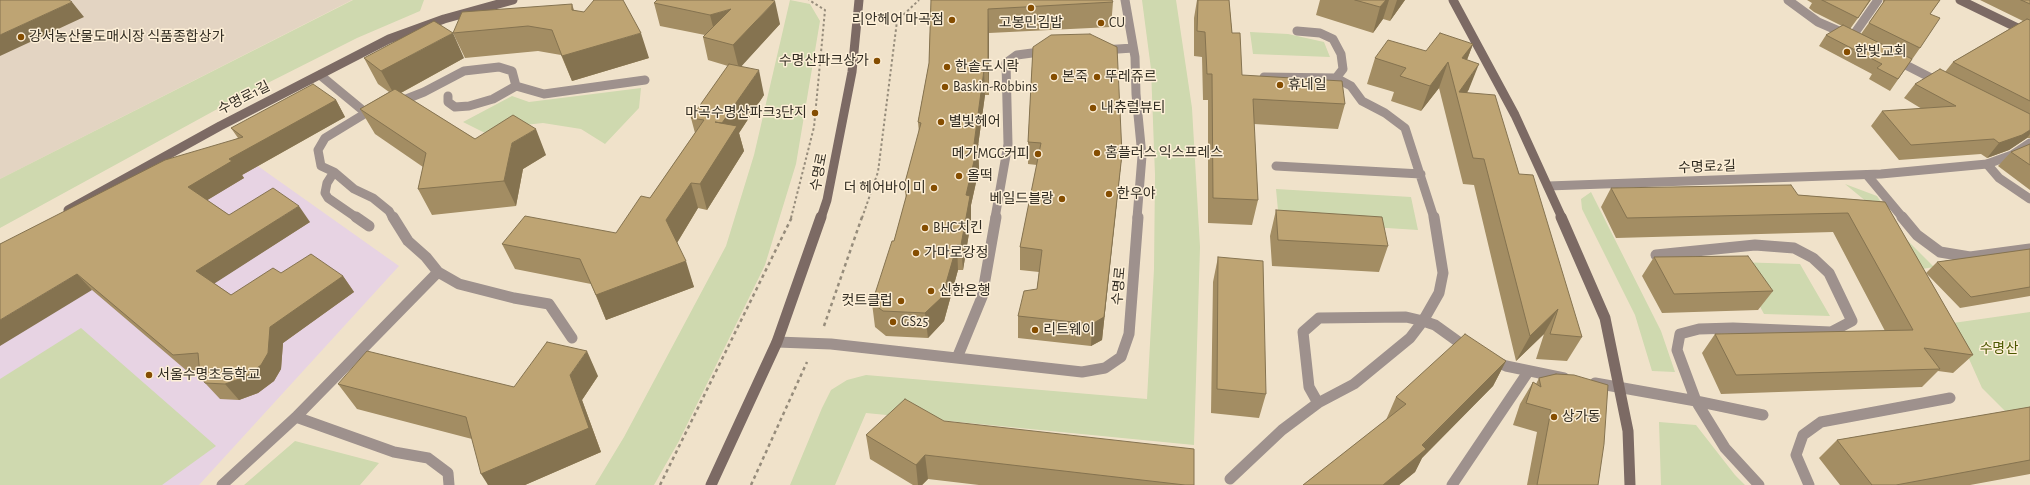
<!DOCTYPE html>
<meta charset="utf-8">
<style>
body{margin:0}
canvas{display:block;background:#f0e2ca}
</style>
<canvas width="2030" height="485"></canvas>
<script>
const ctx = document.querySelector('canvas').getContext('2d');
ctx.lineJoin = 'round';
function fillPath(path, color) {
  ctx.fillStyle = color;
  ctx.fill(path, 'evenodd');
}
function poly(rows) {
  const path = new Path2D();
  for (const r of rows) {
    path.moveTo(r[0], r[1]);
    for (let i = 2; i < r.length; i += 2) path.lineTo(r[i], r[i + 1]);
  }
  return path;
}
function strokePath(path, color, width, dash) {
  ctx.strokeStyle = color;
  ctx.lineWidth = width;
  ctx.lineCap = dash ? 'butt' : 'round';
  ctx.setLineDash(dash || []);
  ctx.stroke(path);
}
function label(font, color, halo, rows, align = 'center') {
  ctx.font = font + ' "Alegreya Sans","Noto Sans KR",sans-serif';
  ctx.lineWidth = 3;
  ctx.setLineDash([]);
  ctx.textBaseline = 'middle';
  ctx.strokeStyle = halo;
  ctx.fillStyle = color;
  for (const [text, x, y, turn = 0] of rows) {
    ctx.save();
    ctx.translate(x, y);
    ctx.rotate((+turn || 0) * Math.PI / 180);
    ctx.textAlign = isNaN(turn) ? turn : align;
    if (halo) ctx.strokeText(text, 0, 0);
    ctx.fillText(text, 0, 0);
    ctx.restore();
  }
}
const commercial = poly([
 [0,0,352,0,0,179]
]);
const education = poly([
 [224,142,399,266,199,485,0,485,0,261]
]);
const green = poly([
 [353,0,424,0,420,11,357,38,232,101,0,228,0,179],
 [790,0,810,4,820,21,796,164,765,265,679,441,654,485,595,485,624,437,726,246,754,155],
 [1142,0,1176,0,1192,108,1200,247,1194,445,866,413,835,485,790,485,822,408,831,390,847,380,866,375,1147,399,1154,269,1155,175,1151,69],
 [1250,32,1288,34,1324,42,1330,57,1253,54],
 [641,88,639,108,605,144,581,129,543,123,515,126,493,137,463,122,512,96,529,102],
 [1845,184,1877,196,1903,236,1934,267,1916,270,1873,207],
 [1276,189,1411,197,1418,230,1279,221],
 [1591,192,1661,331,1675,372,1652,371,1635,315,1582,209,1581,199],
 [1736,262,1800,264,1830,316,1764,314],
 [2030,312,2030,436,1982,388,1953,323],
 [81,328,216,446,162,485,0,485,0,379],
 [1659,422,1696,425,1735,475,1745,485,1661,485],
 [295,441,379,463,360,485,244,485]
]);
const pathFar1 = poly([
 [791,218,814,127,825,10,809,0],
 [862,218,878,172,897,21,919,0]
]);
const path = poly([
 [824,326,862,217],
 [660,485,792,217],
 [751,485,807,362]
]);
const laneFar1 = poly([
 [1852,37,1878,0],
 [320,75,366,113,325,138,318,150,321,166,334,172,354,189,373,198,389,211,393,218],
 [1264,77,1336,78,1343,69,1341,54,1333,39,1320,33,1297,31],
 [1336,78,1351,86,1362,101,1385,113,1405,128,1434,218],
 [448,96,448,102,455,107,469,106,493,99,516,86],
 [396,103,424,92,464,71,499,67,512,71,516,86,544,94,645,80],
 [1987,164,1999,178,2030,199],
 [1276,166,1421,174],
 [334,172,327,183,325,193,328,198,357,218],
 [1867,175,1903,218]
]);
const lane = poly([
 [356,217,369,226],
 [393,217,408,241,426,257,438,272,459,284,514,298,549,304,572,338],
 [1902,217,1917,235,1940,252,1970,257,2030,249],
 [1406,317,1423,321,1410,338,1354,384,1318,403,1309,387,1303,332,1319,318,1406,317],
 [1423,321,1435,325,1467,348],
 [1423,321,1439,293,1443,273,1434,217],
 [1492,360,1506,366,1564,378],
 [1595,383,1696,401,1677,350,1680,334,1699,329,1733,328,1831,332,1852,321,1829,273,1813,258,1794,248,1755,245,1656,255],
 [296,417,394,452,428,458,448,473,449,485],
 [1230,479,1282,430,1318,403],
 [222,485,296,417,438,272],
 [1452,485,1528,372],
 [1759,485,1725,448,1696,401,1763,415],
 [1809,485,1796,455,1803,435,1821,422,1950,398]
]);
const streetFar1 = poly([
 [1125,0,1135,57,1136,94,1142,156,1137,218],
 [1788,0,1818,22,1848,35],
 [1103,50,1133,48],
 [1896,60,1939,82],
 [1548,186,1881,174,1987,164,2012,155,2030,143],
 [995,218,1008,144,1006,63,1017,55,1047,51]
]);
const street = poly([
 [777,342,831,344,1082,372,1105,368,1121,357,1129,334,1138,217],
 [957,358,982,297,996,217]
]);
const secondaryFar1 = poly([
 [1453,0,1515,115,1562,218],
 [1960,0,2030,34],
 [68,210,220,126,389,39,444,19,513,0],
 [821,218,827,200,852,72,859,0]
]);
const secondary = poly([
 [1561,217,1605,318,1628,431,1630,485],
 [711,485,777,342,821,217]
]);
const wall = poly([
 [931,0,1113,2,1111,27,989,33,989,95,985,95,978,146,979,169,971,205,971,221,963,270,958,270,944,321,928,338,886,336,875,327,872,303,894,241,906,198,904,186,919,133,918,122,929,63],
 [1197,0,1229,0,1232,33,1242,75,1345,104,1338,129,1254,124,1258,200,1252,225,1208,223,1208,100,1203,100,1202,57,1194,56,1194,18],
 [1320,0,1405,0,1390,21,1383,19,1373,33,1316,15],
 [1807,0,1871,0,1850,29,1861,34,1883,3,1883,0,1940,0,1930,14,1920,48,1890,91,1869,79,1872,74,1819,46,1826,35,1842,26,1814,12,1809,8,1812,3],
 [1980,0,2030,0,2030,138,2027,138,2009,150,1987,158,1981,154,1899,160,1871,126,1882,111,1922,109,1904,98,1915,84,1945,72,1953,62,2023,21],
 [654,3,780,24,741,66,764,95,739,133,744,151,707,210,698,208,677,243,694,287,606,320,591,284,515,269,502,244,616,233,650,198,695,133,691,118,728,66,708,60,703,37,705,35,660,26],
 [572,4,574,10,649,58,572,81,561,55,538,51,465,58,453,33],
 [1473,44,1467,60,1469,89,1467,93,1519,174,1582,337,1567,361,1536,359,1544,334,1516,361,1474,185,1463,184,1439,88,1421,111,1391,101,1394,92,1367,84,1375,58],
 [1033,47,1122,154,1102,340,1091,346,1018,338,1018,316,1037,289,1039,272,1020,270,1020,247,1037,165,1028,164,1028,142],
 [364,58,464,58,401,93,475,139,546,155,523,169,516,206,432,215,418,189,423,167,375,134,360,109,389,92,378,84],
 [336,100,345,117,242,175,244,178,207,200,229,215,310,222,214,283,231,295,281,273,343,276,354,292,283,343,281,369,274,381,258,393,239,400,220,399,205,383,199,370,187,371,92,290,0,244,238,138,231,128],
 [2030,144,2030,190,1998,166,2011,152],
 [1611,188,1798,195,1885,202,1973,355,1953,373,1938,371,1922,387,1721,394,1702,353,1715,334,1885,331,1833,232,1616,238,1601,207],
 [1276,210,1388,246,1379,272,1272,266,1270,236],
 [2030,249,2030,296,1960,308,1926,273,1937,262],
 [1218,257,1266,394,1259,418,1211,413,1213,282],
 [1654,257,1773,291,1758,310,1662,313,1642,276],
 [1506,361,1493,386,1422,458,1415,472,1399,485,1303,485,1386,420,1396,397],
 [598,376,582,400,601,452,525,485,488,485,472,439,357,409,338,384,514,387],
 [1539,378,1598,485,1527,485,1537,432,1513,425,1520,404,1533,382,1536,384],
 [2030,407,2030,474,1970,485,1840,485,1819,458,1837,440],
 [944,421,1194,485,979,485,928,479,922,485,913,485,870,459,866,435]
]);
const shadedWall = poly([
 [1386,0,1389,0,1383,19,1373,33,1380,7],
 [1397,0,1405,0,1390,21],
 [775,1,780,24,739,69,733,45],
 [72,2,84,17,0,56,0,35],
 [731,9,716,38,710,15],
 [988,9,989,33,989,95,988,70],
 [453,33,464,58,395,96,381,71],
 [641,33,649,58,572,81,562,56],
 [1473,44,1463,70,1462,58],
 [1448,62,1439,88,1421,111,1430,86],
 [1479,64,1469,89,1459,104,1459,92],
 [759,70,764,95,739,133,744,151,707,210,700,184,722,123],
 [984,70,985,95,978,146,979,169,971,205,971,221,963,270,961,245,966,195,974,144],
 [336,100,345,117,242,175,244,178,201,204,188,187,229,159],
 [536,129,546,155,523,169,516,206,504,181,512,143],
 [2030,130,2030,134,2027,138,2009,150,1987,158,1999,143],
 [1122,154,1102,340,1091,346,1092,324],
 [691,183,698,208,675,246,666,220],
 [299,206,310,222,209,287,196,271],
 [957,245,958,270,944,321,928,338,925,313],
 [686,261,694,287,606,320,596,295],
 [77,274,92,290,0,346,0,320],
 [343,276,354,292,283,343,281,369,274,381,258,393,239,400,225,384,270,327],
 [1558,309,1544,334,1516,361,1530,336],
 [587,351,598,376,582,400,601,452,525,485,488,485,481,474,570,375],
 [1506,361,1493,386,1422,458,1415,472,1399,485,1383,485],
 [925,455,928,479,922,485,918,485,916,465]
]);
const building = poly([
 [0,0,69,0,72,2,0,35,0,0],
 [594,0,623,0,641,33,562,56,552,30,528,26,453,33,462,12,572,4,572,10,584,12,594,0],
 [657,0,770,0,775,1,733,45,703,37,731,9,710,15,654,3,657,0],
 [931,0,1112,0,1113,2,988,9,988,70,984,70,974,144,978,144,966,195,970,196,961,245,957,245,942,297,925,313,883,311,872,303,892,241,894,241,909,186,904,186,921,123,918,122,929,63,931,0],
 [1198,0,1229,0,1232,33,1240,33,1242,75,1342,81,1345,104,1253,99,1258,200,1213,198,1212,74,1207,74,1205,32,1197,31,1198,0],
 [1355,0,1386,0,1380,7,1355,0],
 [1822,0,1870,0,1858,18,1822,0],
 [1885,0,1940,0,1930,14,1940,18,1920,48,1869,23,1885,0],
 [2021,0,2030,0,2030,4,2021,0],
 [2027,19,2030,20,2030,101,1953,62,2027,19],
 [434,21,453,33,381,71,364,58,434,21],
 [1843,25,1912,59,1898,79,1877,68,1882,64,1826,35,1843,25],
 [1440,33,1473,44,1462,58,1479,64,1459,92,1495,95,1519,174,1533,175,1582,337,1550,334,1558,309,1530,336,1484,159,1473,158,1448,62,1430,86,1400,76,1406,68,1375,58,1388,40,1426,51,1440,33],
 [1090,34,1117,47,1122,154,1104,317,1092,324,1018,316,1024,291,1037,289,1042,250,1020,247,1041,143,1028,142,1033,47,1051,35,1090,34],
 [729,64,759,70,722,123,715,122,737,126,700,184,691,183,666,220,686,261,596,295,580,259,502,244,525,216,616,233,641,196,650,198,704,120,691,118,729,64],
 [1940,69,2030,114,2030,130,2022,135,1999,143,1994,139,1911,145,1882,111,1956,106,1915,84,1940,69],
 [313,84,336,100,229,159,232,161,188,187,229,215,273,188,299,206,196,271,231,295,273,268,281,273,311,254,343,276,270,327,268,353,261,365,245,377,225,384,205,383,200,375,198,353,173,355,77,274,0,320,0,244,165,160,243,137,231,128,313,84],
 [395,89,475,139,513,115,536,129,512,143,504,181,418,189,426,153,360,109,395,89],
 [2030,144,2030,165,2011,152,2030,144],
 [1791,185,1798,195,1885,202,1973,355,1924,348,1940,369,1736,375,1715,334,1913,330,1848,213,1627,218,1611,188,1791,185],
 [1276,210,1382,217,1388,246,1278,240,1276,210],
 [2030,249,2030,287,1971,297,1937,262,2030,249],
 [1748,256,1773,291,1674,294,1654,257,1748,256],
 [1218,257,1263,261,1266,394,1217,389,1218,257],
 [1465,334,1506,361,1422,445,1426,449,1383,485,1303,485,1406,404,1396,397,1465,334],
 [547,342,587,351,570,375,589,428,481,474,466,417,338,384,367,351,514,387,547,342],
 [1556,374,1574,375,1608,385,1604,444,1598,485,1537,485,1551,410,1526,403,1533,382,1541,387,1539,378,1556,374],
 [905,399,944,421,1194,449,1194,485,1185,485,925,455,916,465,866,435,905,399],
 [2030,407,2030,460,1896,485,1872,485,1837,440,2030,407]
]);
const markers = [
 [1031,8,4,"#854d00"],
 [952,20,4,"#854d00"],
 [1101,23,4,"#854d00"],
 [21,37,4,"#854d00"],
 [1847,52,4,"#854d00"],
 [877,61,4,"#854d00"],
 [947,67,4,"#854d00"],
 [1054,77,4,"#854d00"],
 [1097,77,4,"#854d00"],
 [1280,85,4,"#854d00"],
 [945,87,4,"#854d00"],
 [1093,108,4,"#854d00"],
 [815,113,4,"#854d00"],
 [941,122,4,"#854d00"],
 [1097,153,4,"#854d00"],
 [1038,154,4,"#854d00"],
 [959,176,4,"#854d00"],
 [934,188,4,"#854d00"],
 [1109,194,4,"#854d00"],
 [1062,199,4,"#854d00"],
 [925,228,4,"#854d00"],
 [916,253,4,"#854d00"],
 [931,291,4,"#854d00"],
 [901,301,4,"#854d00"],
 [893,322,4,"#854d00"],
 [1035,330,4,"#854d00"],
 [149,375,4,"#854d00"],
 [1554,417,4,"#854d00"]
];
const poiNames = [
 ["리안헤어 마곡점",944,20,"right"],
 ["고봉민김밥",1031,23,"center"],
 ["CU",1109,23],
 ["강서농산물도매시장 식품종합상가",29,37],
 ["한빛교회",1855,52],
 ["수명산파크상가",869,61,"right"],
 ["한솥도시락",955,67],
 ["본죽",1062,77],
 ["뚜레쥬르",1105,77],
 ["휴네일",1288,85],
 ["Baskin-Robbins",953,87],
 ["내츄럴뷰티",1101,108],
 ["마곡수명산파크3단지",807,113,"right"],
 ["별빛헤어",949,122],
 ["홈플러스 익스프레스",1105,153],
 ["메가MGC커피",1030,154,"right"],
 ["올떡",967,176],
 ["더 헤어바이 미",926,188,"right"],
 ["한우야",1117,194],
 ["베일드블랑",1054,199,"right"],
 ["BHC치킨",933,228],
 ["가마로강정",924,253],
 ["신한은행",939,291],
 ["컷트클럽",893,301,"right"],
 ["GS25",901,322],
 ["리트웨이",1043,330],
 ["서울수명초등학교",157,375],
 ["상가동",1562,417]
];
const streetNames = [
 ["수명로1길",244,98,-27],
 ["수명로2길",1707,167,-2],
 ["수명로",819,172,-79],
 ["수명로",1119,286,-85]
];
const parkNames = [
 ["수명산",1999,349]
];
fillPath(commercial, '#e3d4c2');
fillPath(education, '#e7d3e3');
fillPath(green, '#cfd9af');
strokePath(pathFar1, '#968c7b', 2, [2.5, 2.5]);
strokePath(path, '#968c7b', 2.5, [3.5, 3.5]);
strokePath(laneFar1, '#9e918d', 9);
strokePath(lane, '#9e918d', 11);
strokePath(streetFar1, '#9e918d', 9);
strokePath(street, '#9e918d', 11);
strokePath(secondaryFar1, '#7c6a64', 9);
strokePath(secondary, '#7c6a64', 11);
fillPath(wall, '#a38d63');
fillPath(shadedWall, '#857350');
fillPath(building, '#bea473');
strokePath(building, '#857350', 1);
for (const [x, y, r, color] of markers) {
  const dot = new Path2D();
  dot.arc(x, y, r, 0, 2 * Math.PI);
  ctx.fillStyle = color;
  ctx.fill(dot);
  strokePath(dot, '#fdefd7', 1.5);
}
label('14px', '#312c22', '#fdefd7', poiNames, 'left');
label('14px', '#312c22', '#fdefd7', streetNames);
label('14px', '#4c5800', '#fdefd7', parkNames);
</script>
